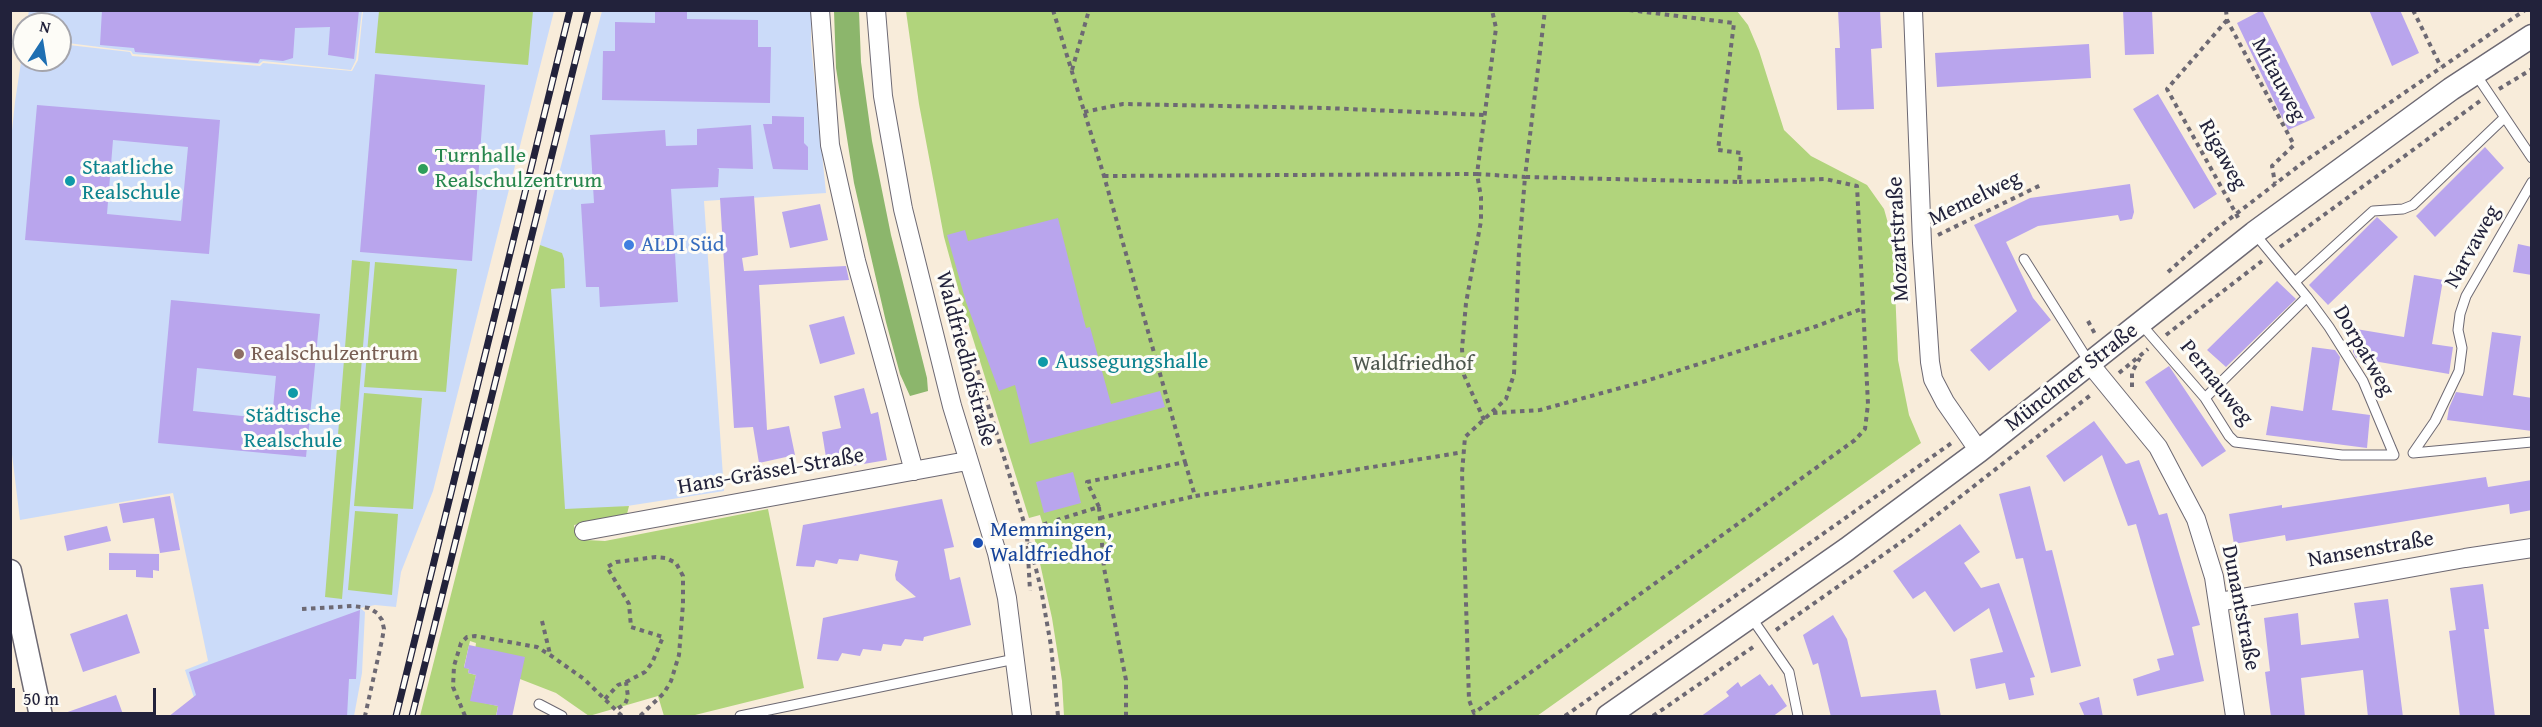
<!DOCTYPE html>
<meta charset="utf-8">
<style>
body{margin:0}
#map{position:relative;width:2542px;height:727px;overflow:hidden;background:#f8ecda;font-family:"Gentium Book Plus",serif}
canvas{display:block}
.frame{position:absolute;inset:0;border:12px solid #22223b;pointer-events:none}
.north{position:absolute;left:12px;top:12px;width:60px;height:60px;box-sizing:border-box;background:#fdfcf7;border:2px solid #a5a5ac;border-radius:50%;rotate:12deg;font-size:16px;font-weight:700;line-height:24px;text-align:center;color:#22223b}
.north::after{content:'';display:block;margin:auto;width:21px;height:27px;background:#1f6fb2;clip-path:polygon(50% 0,100% 100%,50% 72%,0 100%)}
.scale{position:absolute;left:12px;top:688px;width:144px;height:27px;box-sizing:border-box;border:3px solid #22223b;border-top:0;padding-left:8px;font-size:18px;line-height:21px;white-space:nowrap;color:#22223b;-webkit-text-stroke:4px #fdfcf7;paint-order:stroke}
</style>
<div id="map">
<canvas width="2542" height="727"></canvas>
<div class="frame"></div>
<div class="north">N</div>
<div class="scale">50 m</div>
</div>
<script>
const ctx = document.querySelector('canvas').getContext('2d');
ctx.lineJoin = 'round';
function fillPath(path, color) {
  ctx.fillStyle = color;
  ctx.fill(path, 'evenodd');
}
function poly(rows) {
  const path = new Path2D();
  for (const r of rows) {
    path.moveTo(r[0], r[1]);
    for (let i = 2; i < r.length; i += 2) path.lineTo(r[i], r[i + 1]);
  }
  return path;
}
function strokePath(path, color, width, dash) {
  ctx.strokeStyle = color;
  ctx.lineWidth = width;
  ctx.lineCap = dash ? 'butt' : 'round';
  ctx.setLineDash(dash || []);
  ctx.stroke(path);
}
function label(font, color, halo, rows, align = 'center') {
  ctx.font = font + ' "Gentium Book Plus",serif';
  ctx.lineWidth = 6;
  ctx.setLineDash([]);
  ctx.textBaseline = 'middle';
  ctx.strokeStyle = halo;
  ctx.fillStyle = color;
  for (const [text, x, y, turn = 0] of rows) {
    ctx.save();
    ctx.translate(x, y);
    ctx.rotate((+turn || 0) * Math.PI / 180);
    ctx.textAlign = isNaN(turn) ? turn : align;
    if (halo) ctx.strokeText(text, 0, 0);
    ctx.fillText(text, 0, 0);
    ctx.restore();
  }
}
const built = poly([
 [29,10,362,11,356,60,351,70,263,61,259,64,133,54,131,51,60,42,60,24,27,24],
 [363,11,554,11,433,491,401,572,396,607,375,605,360,608,365,612,362,673,354,716,200,716,185,670,208,661,173,493,20,520,10,438,10,150,15,102,24,42,24,60,60,60,60,44,130,52,132,56,260,66,263,63,352,71,358,60],
 [602,11,811,11,811,44,826,193,704,201,724,491,556,517,537,401,540,245]
]);
const green = poly([
 [379,11,533,11,528,65,375,53],
 [906,11,1737,11,1748,25,1759,51,1784,130,1811,156,1867,185,1884,209,1893,241,1898,360,1909,415,1921,443,1537,716,1064,716,1062,681,1052,618,1034,536,1045,532,1040,515,1029,518,964,310,944,237,919,104],
 [540,245,562,253,564,259,565,288,551,289,565,509,629,506,627,514,620,518,574,525,576,537,586,540,605,541,768,509,804,688,691,716,664,716,658,696,589,716,556,693,520,679,475,650,476,643,470,641,464,667,469,669,468,673,476,675,471,700,498,706,496,716,420,716],
 [352,260,370,262,342,599,325,597],
 [375,262,457,269,446,392,364,387],
 [364,393,422,398,413,509,354,506],
 [355,511,398,514,392,595,348,590]
]);
const forest = poly([
 [834,11,859,11,861,62,872,141,891,235,927,378,928,391,910,396,900,374,886,322,854,183,836,68]
]);
const building = poly([
 [102,10,359,10,354,59,328,55,330,27,295,28,293,58,283,61,260,59,258,63,135,52,134,48,100,45],
 [655,10,687,10,687,19,758,20,758,47,771,47,770,103,602,100,603,51,615,51,615,22,655,23],
 [1838,10,1880,10,1882,48,1871,49,1874,109,1837,110,1835,48,1840,48],
 [2123,10,2152,10,2154,54,2125,55],
 [2262,10,2315,118,2288,130,2237,23],
 [2369,10,2400,10,2419,53,2392,66],
 [2089,44,2091,78,1937,87,1935,53],
 [375,74,485,85,472,261,360,252],
 [2158,94,2217,194,2194,209,2133,109],
 [37,105,220,120,209,254,25,240],
 [113,140,188,147,181,221,107,214],
 [772,116,804,117,804,143,808,147,808,170,773,169,763,124,772,124],
 [751,125,753,169,717,168,719,169,718,187,671,189,678,302,600,307,599,287,586,287,581,204,594,203,590,135,665,130,666,146,697,145,697,129],
 [2485,147,2504,168,2435,237,2416,216],
 [2130,184,2134,212,2132,219,2120,221,2118,215,2038,226,2006,242,2033,298,2051,320,1989,371,1970,350,2017,311,1974,225,2030,198],
 [754,196,758,255,742,258,744,271,846,266,849,280,759,285,767,430,789,426,795,455,759,463,753,427,734,428,720,198],
 [820,204,828,240,790,248,782,212],
 [2377,217,2398,237,2328,305,2309,285],
 [1058,218,1086,328,1090,327,1111,404,1160,391,1165,407,1030,444,1015,385,999,391,966,302,947,235,965,230,968,241],
 [2518,244,2532,247,2532,275,2513,272],
 [2414,275,2443,280,2432,344,2453,347,2449,374,2356,358,2353,352,2356,329,2404,337],
 [2277,281,2296,299,2226,367,2207,350],
 [171,300,320,314,306,457,158,443],
 [197,368,276,376,272,419,193,411],
 [844,316,855,354,820,364,809,325],
 [2492,332,2521,336,2513,395,2532,398,2532,431,2447,420,2449,408,2456,392,2483,396],
 [2312,347,2335,350,2340,357,2332,410,2370,415,2367,448,2266,435,2271,406,2303,411],
 [2169,366,2226,451,2202,467,2145,382],
 [864,388,871,414,878,412,887,460,828,470,822,432,841,428,834,396],
 [2094,421,2126,464,2139,460,2159,515,2167,513,2200,625,2192,627,2204,681,2137,696,2133,679,2160,670,2157,659,2174,655,2136,524,2128,526,2102,455,2064,482,2046,456],
 [1073,472,1081,503,1044,513,1036,482],
 [2486,477,2488,487,2532,480,2532,510,2510,514,2509,504,2286,541,2285,535,2234,544,2229,514,2282,505,2282,508],
 [2030,486,2046,551,2052,550,2081,666,2051,673,2023,558,2016,559,1999,494],
 [170,496,180,550,160,553,154,518,123,523,119,504],
 [942,499,954,547,944,549,950,580,960,577,971,625,924,637,923,641,905,639,901,646,883,644,881,651,863,649,860,656,842,653,838,661,817,659,823,618,916,597,896,580,895,575,898,561,860,554,858,561,839,559,837,564,816,560,814,567,796,566,803,525],
 [1960,524,1980,552,1964,563,1981,588,1999,583,2035,677,2030,678,2034,695,2009,700,2005,683,1976,689,1970,659,2003,652,1989,608,1954,632,1925,591,1913,599,1893,571],
 [107,526,111,541,67,551,64,536],
 [109,553,159,554,159,571,153,570,153,578,136,577,136,570,109,570],
 [2483,584,2489,629,2484,629,2495,717,2460,717,2449,631,2456,630,2450,588],
 [2388,599,2403,717,2368,717,2363,670,2301,678,2305,717,2271,717,2265,672,2270,671,2264,618,2298,613,2301,645,2359,638,2354,603],
 [360,610,356,679,349,679,347,717,168,717,196,695,189,672],
 [127,614,140,653,83,672,70,634],
 [1833,615,1847,639,1861,697,1936,690,1941,717,1831,717,1818,663,1813,665,1803,635],
 [469,645,525,657,512,717,496,717,498,706,470,701,476,675,468,673,469,669,464,668],
 [1760,674,1769,686,1772,684,1787,706,1772,717,1700,717,1729,696,1726,692,1738,682,1741,687],
 [116,695,124,717,62,717,62,714],
 [2099,697,2103,717,2085,717,2079,703]
]);
const path = poly([
 [1053,10,1104,176,1185,462,1087,482,1099,507,1057,520],
 [1629,10,1734,23,1718,150,1741,153,1739,182,1525,177,1519,251,1514,374,1506,399,1465,437,1462,473,1469,700,1474,713,1855,440,1865,429,1868,404,1857,186,1825,179,1739,182],
 [2226,10,2227,20,2294,145,2272,166,2275,183],
 [2413,10,2441,67],
 [2227,20,2167,89,2240,221],
 [1072,70,1089,10],
 [2499,89,2532,69],
 [1084,112,1123,104,1326,108,1485,115],
 [1104,176,1477,174,1496,28,1492,10],
 [1938,235,2043,184],
 [2280,247,2480,101],
 [2168,272,2214,231,2305,161,2525,10],
 [2088,321,2095,334],
 [2166,335,2262,261],
 [959,351,973,363,977,369,1026,529,1041,589,1051,646,1058,716],
 [2119,373,2148,349],
 [2132,387,2132,372,2140,358],
 [1493,413,1540,410,1646,381,1817,326,1864,308],
 [1484,420,1464,375,1462,349,1466,303,1481,221,1481,197,1477,174,1525,177,1545,10],
 [1185,462,1195,496,1464,452],
 [1099,507,1104,568,1126,680,1126,716],
 [1100,518,1195,496],
 [1026,530,1048,523],
 [1027,537,1030,591],
 [302,609,353,606,369,608,377,613,382,620,384,629,382,640,365,716],
 [542,621,550,654],
 [1776,630,1910,536,2092,394],
 [626,682,645,672,652,663,663,637,631,627,629,604,607,567,616,562,656,557,666,558,676,563,683,576,683,604,679,655,671,681,664,693,640,716],
 [605,699,618,685,626,682,628,697,625,704,615,710],
 [465,716,453,687,454,666,461,643,467,637,475,636,537,647,550,655,584,679,622,716],
 [1565,716,1953,442],
 [1653,716,1756,645]
]);
const service = poly([
 [2475,73,2532,158],
 [2532,182,2466,296,2460,314,2458,330,2462,348,2459,371,2435,421,2413,453,2532,442],
 [2024,259,2089,362],
 [2295,282,2373,211,2403,209,2413,205,2504,118],
 [2141,324,2205,398,2229,436,2235,442,2342,455,2394,455,2363,381,2329,327,2307,297,2255,234],
 [2205,398,2307,297],
 [1751,617,1789,672,1798,716],
 [539,704,562,716],
 [740,716,1015,659]
]);
const minor = poly([
 [820,10,830,145,856,261,914,471],
 [876,10,883,96,903,209,952,406,997,553,1007,598,1022,716],
 [1913,10,1922,243,1930,362,1933,379,1945,402,1979,451],
 [2090,364,2158,447,2196,519,2214,577,2235,716],
 [584,531,967,461],
 [2219,602,2465,558,2532,548]
]);
const tertiary = poly([
 [10,571,41,716],
 [1608,716,1847,549,1979,451,2254,233,2451,89,2532,36]
]);
const rail = poly([
 [396,716,570,10],
 [412,716,588,10]
]);
const markers = [
 [423,169,6,"#2e9e5b"],
 [70,181,6,"#0f9aa8"],
 [629,245,6,"#3f7fe0"],
 [239,354,6,"#8d6e63"],
 [1043,362,6,"#0f9aa8"],
 [293,393,6,"#0f9aa8"],
 [978,543,6,"#1a4fb4"]
];
const streetNames = [
 ["Mitauweg",2278,80,62],
 ["Rigaweg",2222,155,61],
 ["Memelweg",1975,199,-26],
 ["Mozartstraße",1899,239,-93],
 ["Narvaweg",2473,247,-61],
 ["Dorpatweg",2363,351,60],
 ["Waldfriedhofstraße",965,359,75],
 ["Münchner Straße",2072,378,-38],
 ["Pernauweg",2216,383,51],
 ["Hans-Grässel-Straße",771,472,-10],
 ["Nansenstraße",2371,550,-10],
 ["Dunantstraße",2240,608,79]
];
const leisureNames = [
 ["Turnhalle",435,156],
 ["Realschulzentrum",435,181]
];
const cultureNames = [
 ["Staatliche",82,168],
 ["Realschule",82,193],
 ["Aussegungshalle",1055,362],
 ["Städtische",293,416,"center"],
 ["Realschule",293,441,"center"]
];
const shopNames = [
 ["ALDI Süd",641,245]
];
const educationNames = [
 ["Realschulzentrum",251,354]
];
const parkNames = [
 ["Waldfriedhof",1413,364]
];
const transitNames = [
 ["Memmingen,",990,530],
 ["Waldfriedhof",990,555]
];
fillPath(built, '#cbdbf9');
fillPath(green, '#b1d47c');
fillPath(forest, '#8cb66c');
fillPath(building, '#b9a5ed');
strokePath(service, '#6d6973', 11);
strokePath(minor, '#6d6973', 20);
strokePath(tertiary, '#6d6973', 25);
strokePath(path, '#6d6973', 4, [4.5, 4.5]);
strokePath(service, '#fff', 9);
strokePath(minor, '#fff', 18);
strokePath(tertiary, '#fff', 22);
strokePath(rail, '#22223b', 7);
strokePath(rail, '#fdfcf7', 4.5, [14]);
for (const [x, y, r, color] of markers) {
  const dot = new Path2D();
  dot.arc(x, y, r, 0, 2 * Math.PI);
  ctx.fillStyle = color;
  ctx.fill(dot);
  strokePath(dot, '#fdfcf7', 2);
}
label('22px', '#22223b', '#fdfcf7', streetNames);
label('22px', '#27864d', '#fdfcf7', leisureNames, 'left');
label('22px', '#0d838f', '#fdfcf7', cultureNames, 'left');
label('22px', '#366cbe', '#fdfcf7', shopNames, 'left');
label('22px', '#785e54', '#fdfcf7', educationNames, 'left');
label('22px', '#4d574e', '#fdfcf7', parkNames);
label('22px', '#164399', '#fdfcf7', transitNames, 'left');
</script>
